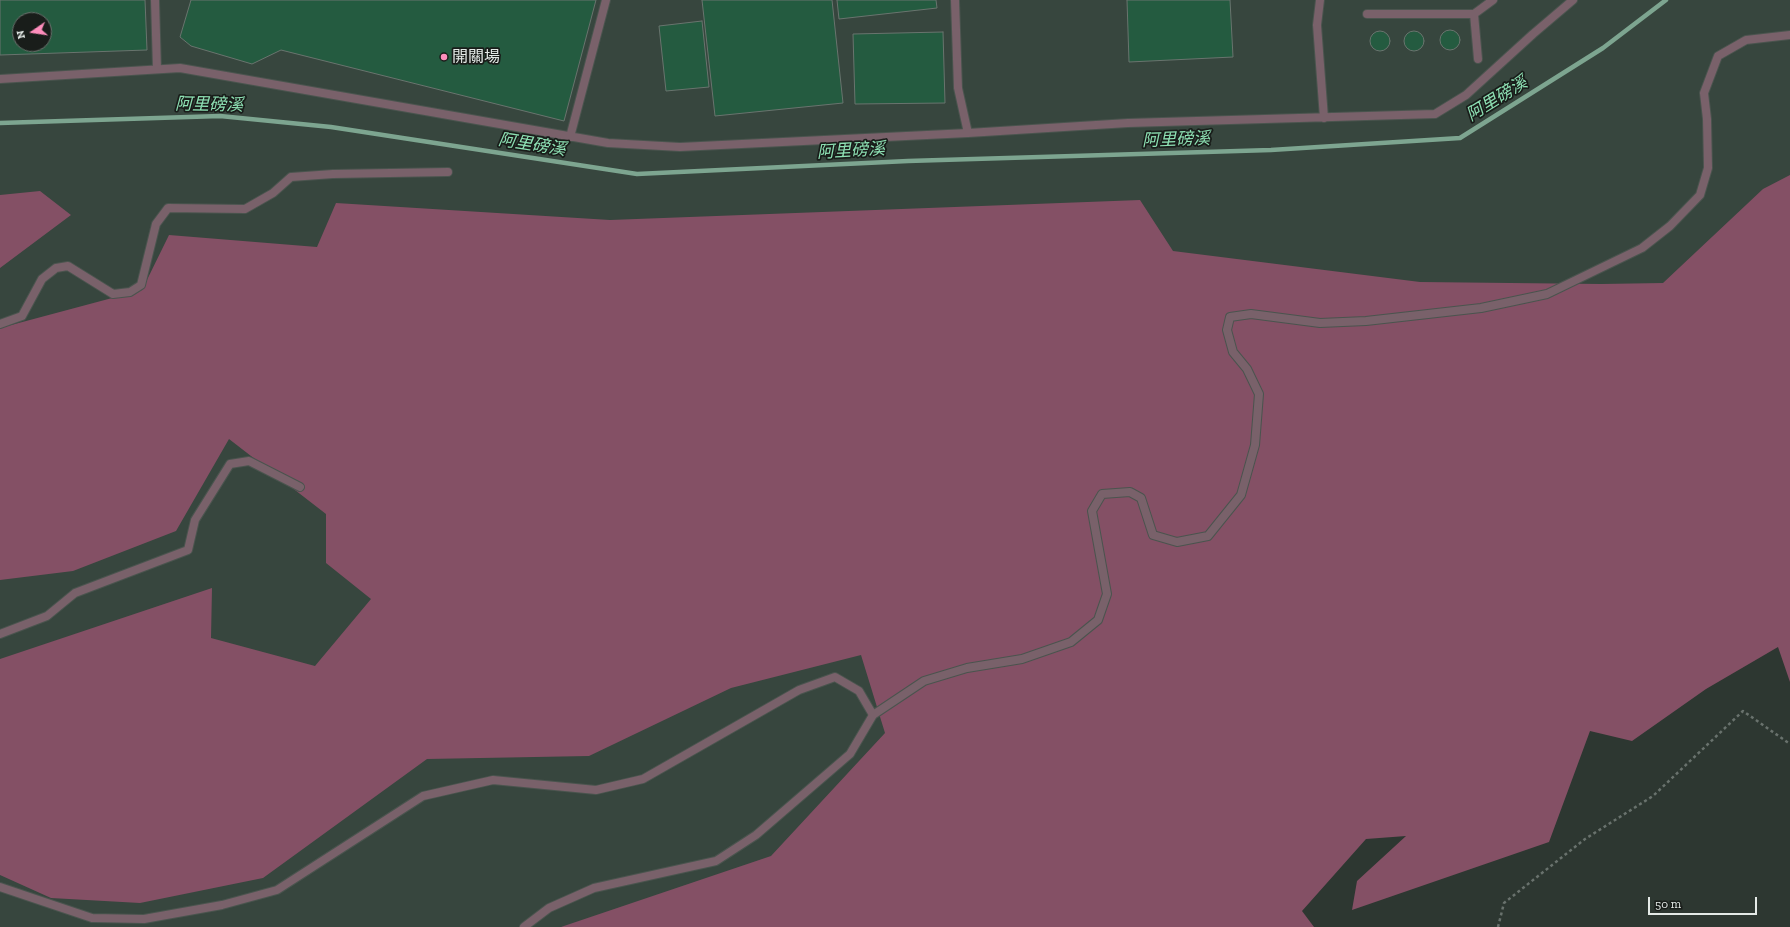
<!DOCTYPE html>
<meta charset="utf-8">
<style>
body{margin:0}
#map{position:relative;width:1790px;height:927px;overflow:hidden;background:#2d3731;font-family:"Zilla Slab",serif}
canvas{display:block}
.north{position:absolute;left:12px;top:12px;width:40px;height:40px;box-sizing:border-box;background:#191d1a;border:1px solid #6a6f6c;border-radius:50%;rotate:257deg;font-size:11px;font-weight:700;line-height:16px;text-align:center;color:#e4eae7}
.north::after{content:'';display:block;margin:auto;width:14px;height:18px;background:#fe8ebc;clip-path:polygon(50% 0,100% 100%,50% 72%,0 100%)}
.scale{position:absolute;left:1648px;top:897px;width:109px;height:18px;box-sizing:border-box;border:2px solid #e4eae7;border-top:0;padding-left:5px;font-size:12px;line-height:14px;white-space:nowrap;color:#e4eae7;-webkit-text-stroke:3px #191d1a;paint-order:stroke}
</style>
<div id="map">
<canvas width="1790" height="927"></canvas>
<div class="north">N</div>
<div class="scale">50 m</div>
</div>
<script>
const ctx = document.querySelector('canvas').getContext('2d');
ctx.lineJoin = 'round';
function fillPath(path, color) {
  ctx.fillStyle = color;
  ctx.fill(path, 'evenodd');
}
function poly(rows) {
  const path = new Path2D();
  for (const r of rows) {
    if (r.length === 3) {
      path.moveTo(r[0] + r[2], r[1]);
      path.arc(r[0], r[1], r[2], 0, 2 * Math.PI);
      continue;
    }
    path.moveTo(r[0], r[1]);
    for (let i = 2; i < r.length; i += 2) path.lineTo(r[i], r[i + 1]);
  }
  return path;
}
function strokePath(path, color, width, dash) {
  ctx.strokeStyle = color;
  ctx.lineWidth = width;
  ctx.lineCap = dash ? 'butt' : 'round';
  ctx.setLineDash(dash || []);
  ctx.stroke(path);
}
function label(font, color, halo, rows, align = 'center') {
  ctx.font = font + ' "Zilla Slab","Noto Sans TC",serif';
  ctx.lineWidth = 3.5;
  ctx.setLineDash([]);
  ctx.textBaseline = 'middle';
  ctx.strokeStyle = halo;
  ctx.fillStyle = color;
  for (const [text, x, y, turn = 0] of rows) {
    ctx.save();
    ctx.translate(x, y);
    ctx.rotate((+turn || 0) * Math.PI / 180);
    ctx.textAlign = isNaN(turn) ? turn : align;
    if (halo) ctx.strokeText(text, 0, 0);
    ctx.fillText(text, 0, 0);
    ctx.restore();
  }
}
const built = poly([
 [0,0,1790,0,1790,380,996,927,0,927],
 [20,20,44,20,44,44,20,44]
]);
const forest = poly([
 [1790,175,1790,682,1778,647,1706,689,1632,741,1590,731,1549,842,1352,910,1357,881,1406,836,1366,839,1302,911,1314,927,561,927,771,856,885,733,861,655,731,688,589,756,427,759,263,878,140,903,51,898,0,875,0,659,212,588,211,638,315,666,371,599,326,563,326,514,229,439,176,531,73,571,0,580,0,328,142,290,169,235,317,247,336,203,610,220,1140,200,1173,251,1420,282,1601,284,1663,283,1763,189],
 [40,191,71,215,0,268,0,195]
]);
const stream = poly([
 [0,123,220,116,331,127,637,174,908,161,1271,150,1460,138,1603,48,1666,0]
]);
const building = poly([
 [0,0,145,0,147,50,0,55,0,0],
 [20,20,44,20,44,44,20,44,20,20],
 [191,0,596,0,564,121,281,50,252,64,191,46,180,37,191,0],
 [702,0,832,0,843,103,715,116,702,0],
 [837,0,936,0,937,8,839,19,837,0],
 [1127,0,1230,0,1233,57,1129,62,1127,0],
 [702,21,709,87,666,91,659,26,702,21],
 [1450,40,10],
 [1380,41,10],
 [1414,41,10],
 [943,32,945,103,855,104,853,34,943,32]
]);
const path = poly([
 [1498,927,1504,903,1585,839,1653,796,1743,711,1790,744]
]);
const service = poly([
 [155,0,157,69],
 [955,0,958,88,968,133],
 [1320,0,1317,25,1324,118],
 [1367,14,1474,14,1493,0],
 [1474,14,1478,59],
 [0,79,180,68,608,143,680,147,968,133,1128,123,1435,114,1466,95,1533,34,1573,0],
 [570,137,606,0],
 [0,324,22,316,42,279,56,268,68,266,113,294,130,292,141,285,156,224,168,208,245,209,273,193,291,177,333,174,448,172],
 [0,634,47,616,75,593,188,550,195,520,230,464,249,461,300,487],
 [873,715,924,681,967,668,1022,659,1071,642,1098,620,1107,594,1092,511,1102,494,1130,492,1141,498,1153,535,1177,542,1208,536,1241,495,1255,445,1259,394,1247,369,1233,352,1227,330,1230,317,1251,314,1320,323,1366,321,1481,308,1547,294,1642,248,1670,226,1700,195,1708,168,1707,119,1704,93,1718,56,1746,40,1790,35],
 [0,887,92,918,144,919,222,905,277,890,423,796,493,780,596,790,643,779,799,690,835,677,859,691,873,715,850,754,756,835,716,861,594,888,549,908,524,927]
]);
const markers = [
 [444,57,4,"#fe8ebc"]
];
const poiNames = [
 ["開關場",452,57]
];
const waterNames = [
 ["阿里磅溪",1497,99,-32],
 ["阿里磅溪",209,105,1],
 ["阿里磅溪",1176,140,-2],
 ["阿里磅溪",532,145,9],
 ["阿里磅溪",851,151,-3]
];
fillPath(built, '#37463e');
fillPath(forest, '#845065');
strokePath(stream, '#7da590', 4.5);
fillPath(building, '#245b40');
strokePath(building, '#69746e', 1);
strokePath(service, '#4a544e', 10);
strokePath(path, '#69726d', 2.5, [3, 3]);
strokePath(service, '#79616a', 8);
for (const [x, y, r, color] of markers) {
  const dot = new Path2D();
  dot.arc(x, y, r, 0, 2 * Math.PI);
  ctx.fillStyle = color;
  ctx.fill(dot);
  strokePath(dot, '#191d1a', 1.5);
}
label('16px', '#e4eae7', '#191d1a', poiNames, 'left');
label('italic 17px', '#8ee1b4', '#191d1a', waterNames);
</script>
